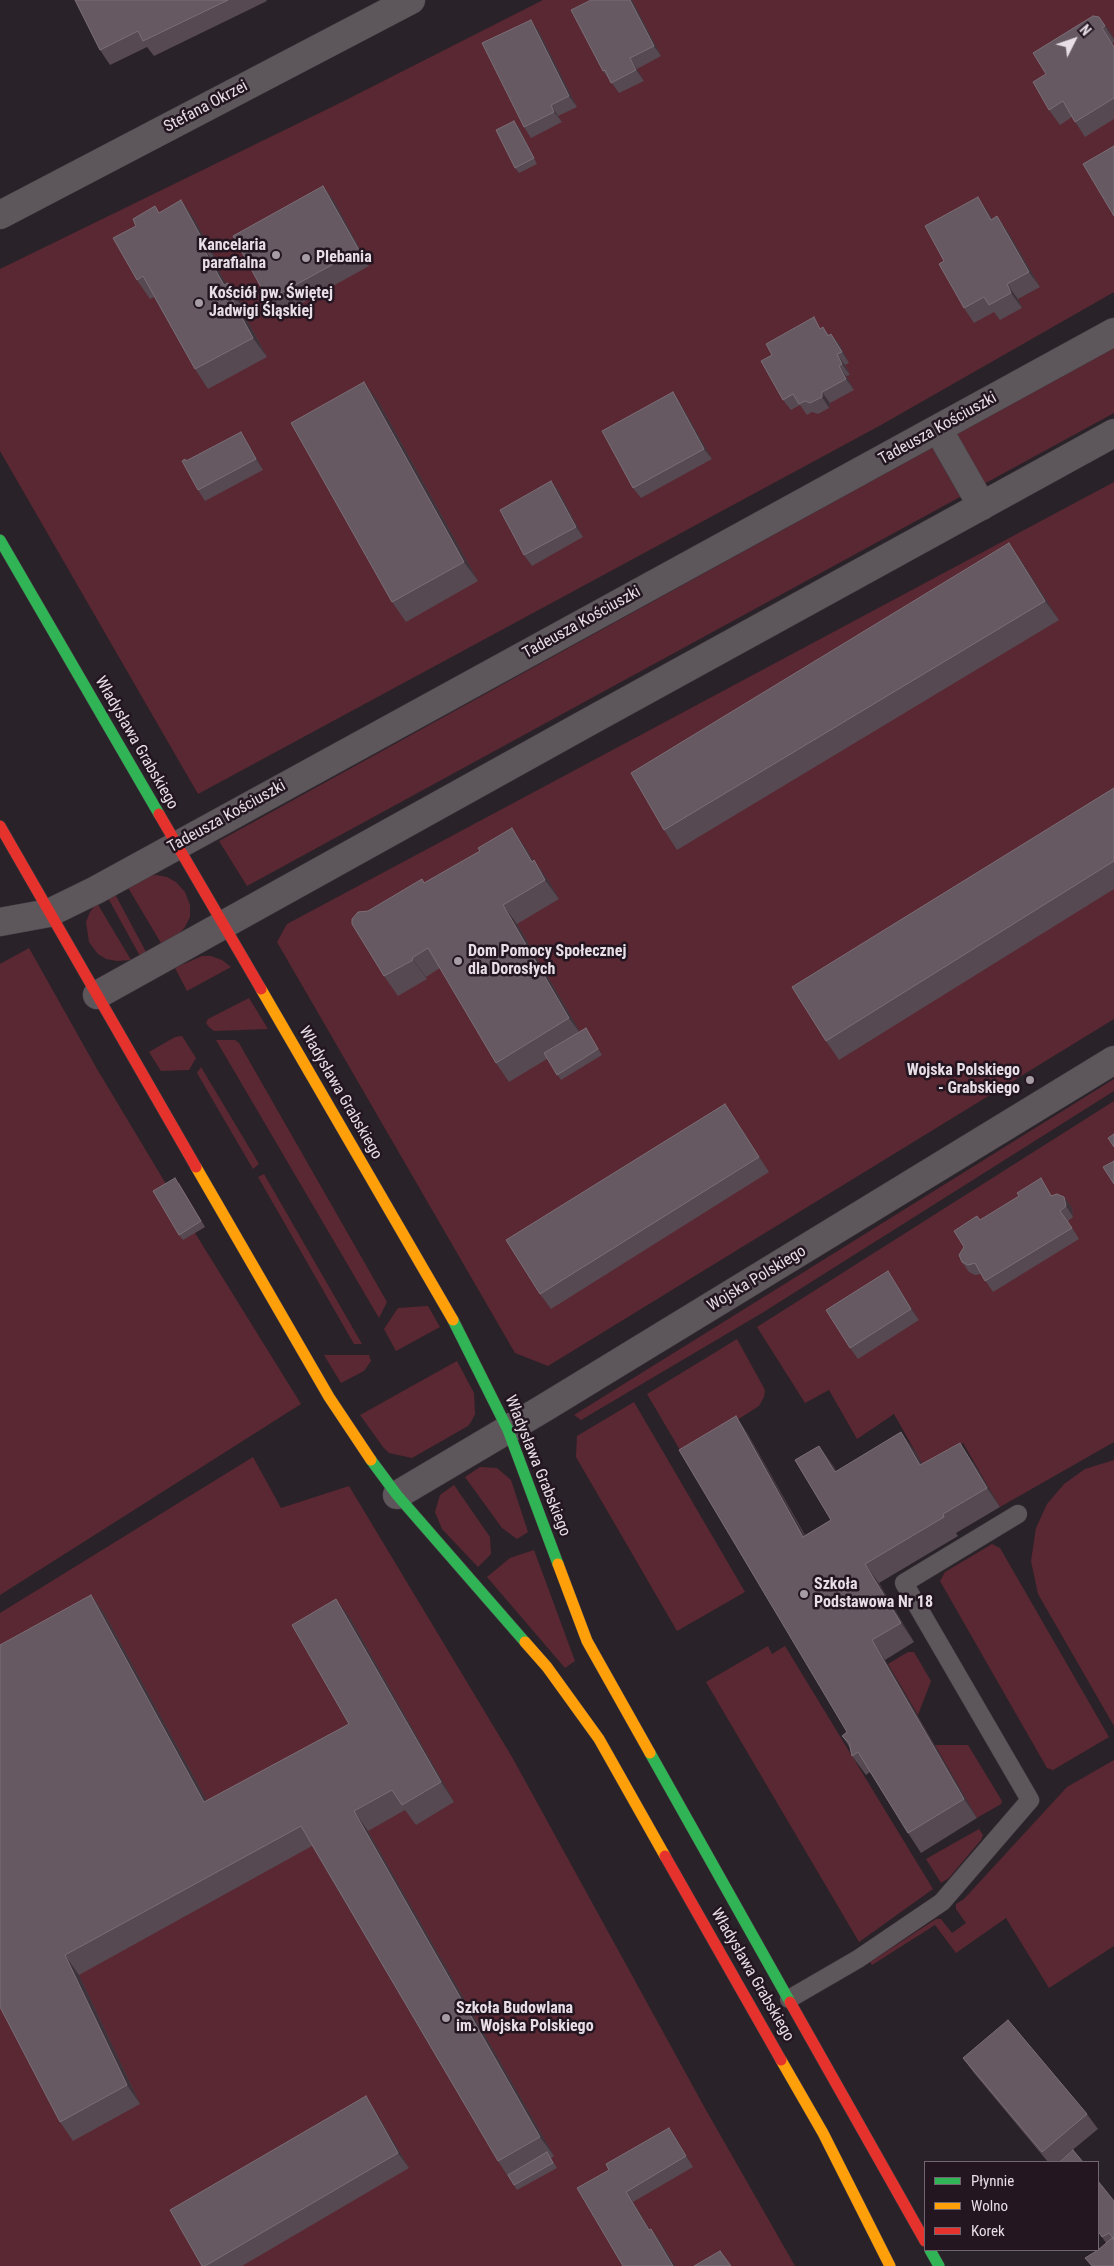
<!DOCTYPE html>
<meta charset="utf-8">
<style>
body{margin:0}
#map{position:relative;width:1114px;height:2266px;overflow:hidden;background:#2a2229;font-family:"Roboto Condensed",sans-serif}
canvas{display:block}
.legend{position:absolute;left:924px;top:2161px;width:175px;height:90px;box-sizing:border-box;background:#231621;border:1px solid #716670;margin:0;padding:6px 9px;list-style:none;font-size:15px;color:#e7dee6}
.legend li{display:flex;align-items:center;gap:10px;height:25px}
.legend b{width:25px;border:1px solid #716670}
.north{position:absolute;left:1049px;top:15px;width:50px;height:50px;-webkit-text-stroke:4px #231621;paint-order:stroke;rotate:49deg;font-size:14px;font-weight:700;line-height:20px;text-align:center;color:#e7dee6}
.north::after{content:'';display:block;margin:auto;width:18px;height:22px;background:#e7dee6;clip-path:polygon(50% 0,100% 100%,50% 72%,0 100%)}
</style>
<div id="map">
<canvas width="1114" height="2266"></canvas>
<ul class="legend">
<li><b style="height:6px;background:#30b455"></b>Płynnie</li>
<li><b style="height:6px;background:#ff9f0a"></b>Wolno</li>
<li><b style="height:6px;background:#e5322d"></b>Korek</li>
</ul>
<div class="north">N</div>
</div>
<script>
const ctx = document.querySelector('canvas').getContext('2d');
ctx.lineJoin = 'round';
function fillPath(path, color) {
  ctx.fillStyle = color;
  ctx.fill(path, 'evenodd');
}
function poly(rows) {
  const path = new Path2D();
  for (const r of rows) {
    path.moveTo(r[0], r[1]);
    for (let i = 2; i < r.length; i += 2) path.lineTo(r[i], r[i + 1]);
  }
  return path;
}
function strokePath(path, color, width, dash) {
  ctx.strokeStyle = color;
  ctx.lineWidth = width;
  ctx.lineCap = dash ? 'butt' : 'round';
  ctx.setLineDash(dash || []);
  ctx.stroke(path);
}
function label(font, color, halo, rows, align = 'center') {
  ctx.font = font + ' "Roboto Condensed",sans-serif';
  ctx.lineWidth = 5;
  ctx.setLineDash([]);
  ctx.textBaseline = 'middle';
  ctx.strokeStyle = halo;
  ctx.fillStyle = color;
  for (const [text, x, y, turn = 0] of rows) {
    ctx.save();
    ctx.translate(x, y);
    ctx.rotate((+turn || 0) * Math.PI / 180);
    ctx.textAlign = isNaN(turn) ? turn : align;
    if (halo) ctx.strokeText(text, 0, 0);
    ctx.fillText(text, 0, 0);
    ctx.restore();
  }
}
const green = poly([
 [543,0,1114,0,1114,292,881,425,198,794,0,451,0,269,344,101],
 [1114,347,1114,413,247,886,219,841],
 [1114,482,1114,1019,548,1366,515,1353,277,942,287,924],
 [156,875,167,877,176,882,185,892,190,905,190,917,185,927,177,936,161,943,127,886,146,877],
 [115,894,146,952,140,956,108,898],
 [97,903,131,960,117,961,106,959,98,954,89,942,86,922,90,912],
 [29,948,97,1069,169,1189,179,1183,205,1227,195,1233,301,1404,0,1595,0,964],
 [202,956,211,956,222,960,231,967,187,991,175,968],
 [249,998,268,1029,214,1031,209,1027,206,1023,208,1019],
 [182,1036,196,1058,189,1070,161,1071,149,1052,175,1037],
 [216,1040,235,1040,239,1043,387,1302,379,1318],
 [201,1067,259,1164,253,1169,197,1073],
 [1114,1079,1114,1091,762,1313,581,1420,574,1415],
 [1114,1101,1114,1442,1000,1507,963,1443,924,1467,894,1414,857,1439,829,1390,805,1403,757,1327],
 [264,1174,362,1344,354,1344,258,1177],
 [428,1306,440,1327,396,1351,384,1329,398,1308],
 [737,1339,765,1390,764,1397,759,1406,688,1451,680,1450,647,1394],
 [324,1355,369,1355,371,1361,364,1371,341,1383],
 [457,1361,474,1393,475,1414,471,1422,468,1426,412,1458,389,1453,383,1447,360,1415],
 [634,1402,745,1592,677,1631,576,1457,577,1436],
 [253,1457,281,1508,349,1486,512,1757,706,2110,795,2266,0,2266,0,1613],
 [1114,1460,1114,1726,1038,1594,1031,1561,1036,1528,1047,1504,1064,1484,1085,1469],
 [480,1467,497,1468,511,1480,528,1532,517,1539,502,1528,465,1477],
 [454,1485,490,1537,491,1554,478,1567,442,1529,435,1512,440,1495],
 [992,1544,1000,1548,1109,1737,1053,1770,1047,1768,940,1581,945,1572],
 [534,1550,575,1661,565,1668,487,1577,510,1558],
 [768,1646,772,1654,785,1646,933,1889,859,1942,706,1682],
 [908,1652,914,1652,931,1681,918,1715,888,1664],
 [935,1745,968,1745,1002,1801,1001,1804,977,1818],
 [1114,1760,1114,1946,1049,1988,1006,1918,956,1953,935,1925,872,1965,870,1962,936,1919,941,1919,952,1933,966,1923,956,1909,956,1904,964,1899,1067,1787],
 [979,1829,983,1835,981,1840,949,1878,941,1883,926,1859]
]);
const lane = poly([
 [789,1999,858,1959,942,1902,1030,1800,904,1583,1018,1514]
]);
const street = poly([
 [0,215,411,0],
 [938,429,982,506],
 [0,922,49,913,96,890,1114,332],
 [97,995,592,720,1114,433],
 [397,1495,544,1408,1114,1060]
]);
const fast = poly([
 [0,540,159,814],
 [453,1320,508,1430,558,1564],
 [371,1460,397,1495,525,1642],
 [650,1753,790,2002],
 [930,2250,939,2266]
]);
const slow = poly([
 [261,989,453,1320],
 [196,1167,329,1397,371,1460],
 [558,1564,587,1641,650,1753],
 [525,1642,547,1667,599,1739,665,1856],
 [781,2060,823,2133,890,2266]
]);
const jam = poly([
 [159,814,261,989],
 [0,826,196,1167],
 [665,1856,781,2060],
 [790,2002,925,2241]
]);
const wall = poly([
 [75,0,266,0,267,1,154,56,147,47,110,65,100,50],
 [591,0,632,0,661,56,637,69,644,81,619,93,603,71],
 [1099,17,1110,32,1114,39,1114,42,1112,44,1114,46,1114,119,1085,137,1072,117,1060,125,1049,110,1046,74],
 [538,30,577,107,558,116,562,122,531,138,524,127],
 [518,126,537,164,519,173,515,168],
 [323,186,334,201,369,266,279,316,268,300],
 [988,212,992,219,1008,232,1040,287,1018,299,1022,308,1000,320,994,312,974,323,964,308,944,261],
 [160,213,194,219,219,264,216,265,226,284,241,302,249,316,246,318,267,357,208,389,195,369,154,297,150,299,137,280],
 [822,328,839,344,849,363,845,365,850,375,846,376,854,390,830,403,829,408,818,414,812,412,807,415,800,405,791,410,783,400,772,355],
 [673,392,680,403,712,459,641,498,633,488],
 [378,401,478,581,406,622,392,602],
 [248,443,263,470,205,501,198,490,186,461],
 [551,481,559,492,583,537,532,566,524,555],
 [1009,543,1022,562,1059,620,677,850,664,830],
 [1114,788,1114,889,839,1060,826,1041],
 [525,847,533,861,548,880,559,899,517,924,580,1032,586,1028,602,1055,561,1080,547,1059,509,1082,496,1063,440,968,426,977,427,979,398,996,384,976,368,911,424,883,480,851],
 [736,1120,769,1172,551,1309,540,1294],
 [1041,1178,1052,1196,1064,1197,1072,1208,1073,1217,1068,1221,1079,1239,993,1292,981,1274,975,1275,969,1272,962,1262,980,1220,1019,1196],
 [179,1183,205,1227,183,1240,179,1235],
 [895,1282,919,1320,858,1359,850,1348],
 [736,1416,749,1436,805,1535,831,1520,833,1465,836,1471,915,1451,922,1464,973,1462,1000,1507,956,1533,958,1536,879,1583,914,1642,885,1660,977,1818,921,1853,908,1833,870,1772,866,1775,852,1756,850,1748,842,1736,847,1732],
 [91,1595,105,1615,207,1801,349,1724,350,1618,454,1802,416,1825,405,1810,368,1831,554,2156,551,2158,557,2168,517,2190,498,2161,312,1846,79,1975,140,2104,73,2141,60,2122,0,2007],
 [963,2058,1087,2114,1098,2129,1058,2162,1048,2162,974,2073],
 [366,2096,376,2112,409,2168,242,2266,202,2266],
 [676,2138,693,2167,633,2202,650,2230,659,2239,675,2266,623,2266,577,2188],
 [1114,2201,1114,2266,1106,2243,1098,2231]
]);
const shadedWall = poly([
 [630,0,632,0,661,56,654,46],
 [1099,17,1110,32,1114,40,1105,26],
 [531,20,538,30,577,107,569,96],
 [630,58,637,69,644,81,636,70],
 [551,105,558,116,562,122,554,112],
 [514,121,518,126,537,164,534,158],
 [323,186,334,201,369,266,359,250],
 [978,197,988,212,1001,235,991,220],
 [181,200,194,219,219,264,205,244],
 [997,216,1008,232,1040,287,1029,272],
 [202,246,216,265,234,298,224,285],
 [228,283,241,302,249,316,235,297],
 [1007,284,1018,299,1022,308,1011,293],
 [232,299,246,318,267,357,253,338],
 [831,334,839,344,849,363,842,352],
 [837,354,845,365,850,375,842,364],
 [839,366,846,376,854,390,846,379],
 [364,382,378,401,478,581,464,562],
 [673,392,680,403,712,459,704,449],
 [822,392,830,403,829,408,822,397],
 [241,432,248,443,263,470,256,459],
 [551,481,559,492,583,537,576,527],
 [1009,543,1022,562,1059,620,1045,601],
 [512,828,525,847,545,881,532,862],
 [534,860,548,880,559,899,545,880],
 [503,905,517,924,583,1037,569,1018],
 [412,958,426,977,427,979,413,960],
 [725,1104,736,1120,769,1172,759,1157],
 [1064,1197,1072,1208,1073,1217,1066,1206],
 [888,1271,895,1282,919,1320,911,1309],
 [736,1416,749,1436,816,1556,803,1537],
 [901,1432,915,1451,934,1484,920,1465],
 [960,1443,973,1462,1000,1507,987,1488],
 [819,1446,833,1465,848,1491,835,1472],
 [865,1564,879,1583,914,1642,901,1623],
 [91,1595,105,1615,218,1821,204,1802],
 [336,1599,350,1618,454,1802,441,1782],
 [872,1640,885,1660,977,1818,964,1799],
 [354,1811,368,1831,554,2156,540,2137],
 [65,1955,79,1975,140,2104,127,2085],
 [366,2096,376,2112,409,2168,398,2153],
 [669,2128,676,2138,693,2167,686,2156],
 [626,2192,633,2202,657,2241,649,2230],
 [651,2229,659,2239,675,2266,673,2266]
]);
const building = poly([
 [75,0,228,0,143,41,138,31,100,50,75,0],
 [591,0,630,0,654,46,630,58,636,70,611,83,605,70,603,71,571,10,591,0],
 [1093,16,1099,17,1105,26,1102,28,1114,47,1114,98,1075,122,1063,101,1049,110,1033,82,1046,74,1033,53,1093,16],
 [531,20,569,96,551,105,554,112,524,127,482,43,531,20],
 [514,121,534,158,515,168,496,130,514,121],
 [1114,146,1114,216,1083,164,1114,146],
 [323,186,359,250,268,300,233,236,323,186],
 [978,197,991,220,997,216,1029,272,1007,284,1011,293,989,305,984,297,964,308,939,264,944,261,925,226,978,197],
 [181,200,205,244,202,246,224,285,228,283,235,297,232,299,253,338,195,369,143,276,137,280,113,238,136,226,133,219,155,206,159,213,181,200],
 [814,317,820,329,823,327,828,336,831,334,842,352,837,354,842,364,839,366,846,379,822,392,822,397,810,403,805,401,799,404,793,394,783,400,761,361,772,355,766,344,814,317],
 [364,382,464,562,392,602,291,423,364,382],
 [673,392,704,449,633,488,602,431,673,392],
 [241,432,256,459,198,490,182,461,185,459,186,461,241,432],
 [551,481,576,527,524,555,500,510,551,481],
 [1009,543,1045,601,664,830,631,773,1009,543],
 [1114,788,1114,861,826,1041,792,987,1114,788],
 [512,828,532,862,534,860,545,880,503,905,569,1018,496,1063,428,948,412,958,413,960,384,976,352,924,352,919,358,912,368,911,422,879,424,883,480,851,478,848,512,828],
 [586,1028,598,1049,557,1075,544,1053,586,1028],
 [725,1104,759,1157,540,1294,506,1240,725,1104],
 [1114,1134,1114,1147,1108,1138,1114,1134],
 [1114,1161,1114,1184,1103,1167,1114,1161],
 [175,1178,201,1221,179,1235,153,1191,175,1178],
 [1041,1178,1051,1196,1057,1194,1064,1197,1066,1206,1060,1211,1072,1228,985,1281,975,1263,968,1265,962,1262,959,1255,964,1247,954,1231,977,1216,980,1220,1019,1196,1017,1193,1041,1178],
 [888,1271,911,1309,850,1348,826,1310,888,1271],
 [736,1416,803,1537,831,1520,795,1460,819,1446,835,1472,901,1432,920,1465,960,1443,987,1488,943,1514,944,1517,865,1564,901,1623,872,1640,964,1799,908,1833,858,1752,852,1756,849,1743,842,1736,847,1732,679,1450,736,1416],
 [91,1595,204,1802,349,1724,292,1625,336,1599,441,1782,402,1805,392,1790,354,1811,540,2137,498,2161,301,1826,65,1955,127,2085,60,2122,0,2007,0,1645,91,1595],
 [1008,2020,1087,2114,1042,2152,963,2058,1008,2020],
 [366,2096,398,2153,205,2266,202,2266,170,2210,366,2096],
 [669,2128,686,2156,626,2192,649,2230,651,2229,673,2266,623,2266,577,2188,609,2170,606,2164,669,2128],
 [1073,2150,1083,2162,1059,2162,1073,2150],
 [547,2152,553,2163,514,2185,508,2175,547,2152],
 [1098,2181,1114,2201,1114,2239,1109,2233,1102,2237,1098,2231,1098,2181],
 [1112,2238,1114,2240,1114,2266,1092,2266,1085,2258,1098,2250,1112,2238],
 [720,2251,731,2266,694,2266,720,2251]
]);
const markers = [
 [276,255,5,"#a59ca4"],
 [306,258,5,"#a59ca4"],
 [199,303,5,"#a59ca4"],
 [458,961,5,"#a59ca4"],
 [1030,1080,5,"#a59ca4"],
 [804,1594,5,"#a59ca4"],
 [446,2018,5,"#a59ca4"]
];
const streetNames = [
 ["Stefana Okrzei",206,107,-28],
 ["Tadeusza Kościuszki",938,429,-29],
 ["Tadeusza Kościuszki",582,623,-29],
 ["Władysława Grabskiego",136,743,60],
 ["Tadeusza Kościuszki",227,817,-29],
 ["Władysława Grabskiego",340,1093,60],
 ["Wojska Polskiego",757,1279,-31],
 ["Władysława Grabskiego",537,1466,68],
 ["Władysława Grabskiego",752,1975,60]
];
const poiNames = [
 ["Kancelaria",266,246,"right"],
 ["parafialna",266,264,"right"],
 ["Plebania",316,258],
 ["Kościół pw. Świętej",209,294],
 ["Jadwigi Śląskiej",209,312],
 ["Dom Pomocy Społecznej",468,952],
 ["dla Dorosłych",468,970],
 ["Wojska Polskiego",1020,1071,"right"],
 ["- Grabskiego",1020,1089,"right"],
 ["Szkoła",814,1585],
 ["Podstawowa Nr 18",814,1603],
 ["Szkoła Budowlana",456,2009],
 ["im. Wojska Polskiego",456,2027]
];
fillPath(green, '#5a2832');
strokePath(lane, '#453e44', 19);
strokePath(street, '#453e44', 29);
strokePath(fast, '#453e44', 12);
strokePath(slow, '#453e44', 12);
strokePath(jam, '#453e44', 12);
strokePath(lane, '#5d575c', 18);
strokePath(street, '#5d575c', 28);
strokePath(fast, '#30b455', 11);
strokePath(slow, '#ff9f0a', 11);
strokePath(jam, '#e5322d', 11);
fillPath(wall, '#564952');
fillPath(shadedWall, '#3e333b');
fillPath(building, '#665962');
strokePath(building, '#7a6e77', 1);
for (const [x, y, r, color] of markers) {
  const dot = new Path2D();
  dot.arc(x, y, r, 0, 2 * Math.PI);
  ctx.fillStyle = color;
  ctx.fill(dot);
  strokePath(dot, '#231621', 2);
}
label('16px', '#e7dee6', '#231621', streetNames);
label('bold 16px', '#e7dee6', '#231621', poiNames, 'left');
</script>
